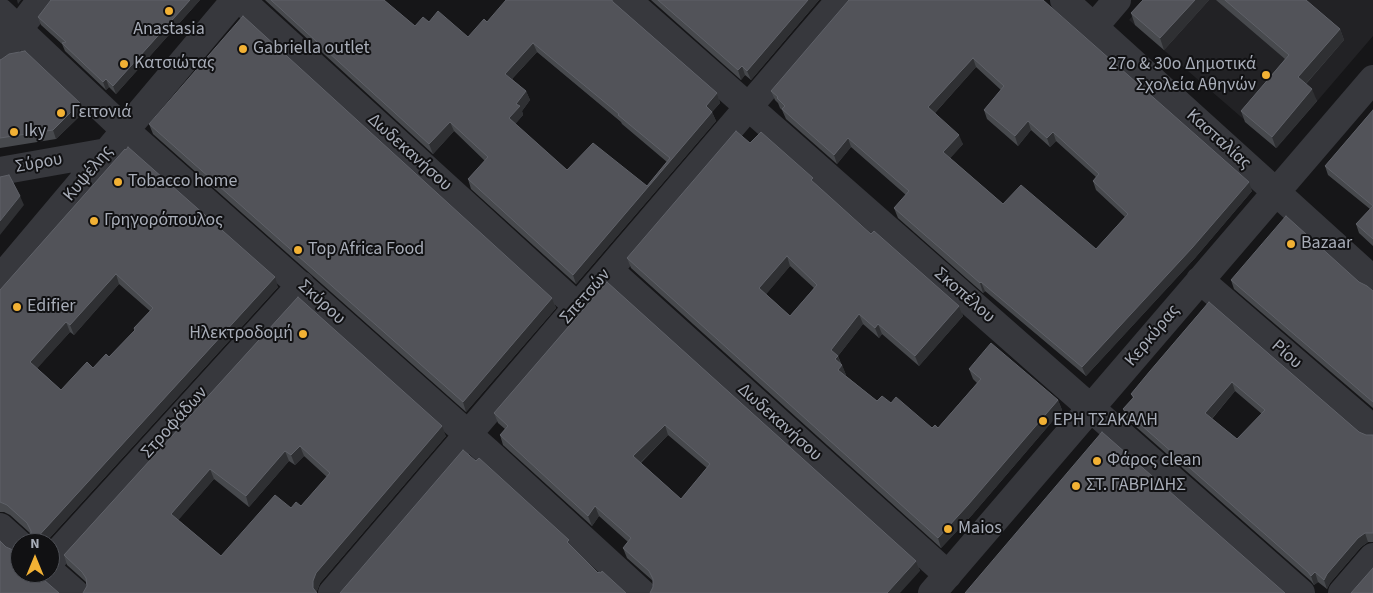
<!DOCTYPE html>
<meta charset="utf-8">
<style>
body{margin:0}
#map{position:relative;width:1373px;height:593px;overflow:hidden;background:#161618;font-family:"Source Sans 3",sans-serif}
canvas{display:block}
.north{position:absolute;left:10px;top:533px;width:50px;height:50px;box-sizing:border-box;background:#111113;border:1px solid #4d4f55;border-radius:50%;rotate:0deg;font-size:14px;font-weight:700;line-height:20px;text-align:center;color:#a8adb8}
.north::after{content:'';display:block;margin:auto;width:18px;height:22px;background:#f2b134;clip-path:polygon(50% 0,100% 100%,50% 72%,0 100%)}
</style>
<div id="map">
<canvas width="1373" height="593"></canvas>
<div class="north">N</div>
</div>
<script>
const ctx = document.querySelector('canvas').getContext('2d');
ctx.lineJoin = 'round';
function fillPath(path, color) {
  ctx.fillStyle = color;
  ctx.fill(path, 'evenodd');
}
function poly(rows) {
  const path = new Path2D();
  for (const r of rows) {
    path.moveTo(r[0], r[1]);
    for (let i = 2; i < r.length; i += 2) path.lineTo(r[i], r[i + 1]);
  }
  return path;
}
function strokePath(path, color, width, dash) {
  ctx.strokeStyle = color;
  ctx.lineWidth = width;
  ctx.lineCap = dash ? 'butt' : 'round';
  ctx.setLineDash(dash || []);
  ctx.stroke(path);
}
function label(font, color, halo, rows, align = 'center') {
  ctx.font = font + ' "Source Sans 3",sans-serif';
  ctx.lineWidth = 4;
  ctx.setLineDash([]);
  ctx.textBaseline = 'middle';
  ctx.strokeStyle = halo;
  ctx.fillStyle = color;
  for (const [text, x, y, turn = 0] of rows) {
    ctx.save();
    ctx.translate(x, y);
    ctx.rotate((+turn || 0) * Math.PI / 180);
    ctx.textAlign = isNaN(turn) ? turn : align;
    if (halo) ctx.strokeText(text, 0, 0);
    ctx.fillText(text, 0, 0);
    ctx.restore();
  }
}
const built = poly([
 [1146,0,1373,0,1373,36,1277,148,1129,20]
]);
const minor = poly([
 [241,0,578,307],
 [627,0,1301,593],
 [1064,0,1373,280],
 [0,12,125,130,488,452,642,593],
 [1094,27,1117,0],
 [0,54,41,0],
 [0,171,107,152],
 [609,270,948,575],
 [0,279,235,0],
 [1200,280,1373,429],
 [0,527,20,545],
 [50,561,301,285],
 [50,571,75,593],
 [332,593,840,0],
 [932,593,1373,79],
 [1342,593,1373,557]
]);
const wall = poly([
 [51,0,200,0,116,94,109,87,106,90,65,51,62,44,41,25,38,17],
 [265,0,384,0,415,26,429,22,468,37,487,22,613,2,717,93,720,103,712,112,716,121,576,284,471,189,468,179,485,161,454,131,433,154],
 [537,52,621,122,622,124,667,162,647,186,567,170,515,124,523,115,522,111,530,100,526,91,512,79],
 [651,0,819,0,751,80,745,75,741,80],
 [1043,0,1252,191,1195,258,1086,376,985,291,983,293,898,218,894,208,906,195,851,147,837,164,786,119,782,110,780,108,778,103,775,100,771,91],
 [976,67,1001,90,984,110,987,119,1018,146,1031,130,1050,147,1056,141,1096,177,1093,181,1096,190,1125,217,1096,249,1003,204,950,158,963,144,935,113],
 [1143,0,1209,0,1164,50,1135,25,1131,13],
 [1216,0,1306,0,1340,29,1344,40,1306,84,1317,101,1276,148,1245,122,1241,111,1285,59],
 [0,60,84,112,56,139,0,148],
 [1373,110,1373,246,1359,233,1356,224,1370,209,1328,175,1325,166],
 [149,124,552,298,556,308,466,412,153,134],
 [750,143,816,184,871,234,959,306,963,316,919,366,882,334,879,338,863,324,838,356,846,375,845,375,877,401,891,403,932,428,938,428,977,383,973,379,969,369,1058,400,1062,410,972,515,941,548,631,268,627,258],
 [790,266,814,288,790,316,766,294],
 [125,149,278,287,45,543,29,543,31,539,30,533,10,515,4,512,0,512,0,290],
 [119,284,150,311,134,328,135,331,109,357,61,390,37,368,70,332,74,335],
 [1231,280,1359,282,1373,291,1373,408,1234,289],
 [607,282,916,561,920,571,653,587,653,581,627,558,623,548,628,542,599,516,592,526,503,445,500,435,505,429,498,423,494,413],
 [668,435,707,468,681,499,641,463],
 [298,297,446,436,320,583,317,591,317,593,87,586,86,582,67,565,64,555],
 [304,456,327,477,301,506,291,508,221,556,178,520,214,479,249,507,289,461,295,465],
 [1209,302,1359,432,1366,435,1373,435,1373,542,1368,542,1361,547,1330,583,1327,589,1318,582,1314,585,1311,581,1126,418,1123,409,1133,398,1131,394],
 [1235,391,1262,414,1237,439,1212,419]
]);
const shadedWall = poly([
 [17,0,21,0,18,4],
 [190,0,200,0,116,94,113,86],
 [808,0,819,0,751,80,747,71],
 [1195,0,1209,0,1164,50,1160,38],
 [1340,29,1344,40,1302,88,1298,77],
 [533,43,537,52,508,83,505,74],
 [973,58,976,67,932,116,928,107],
 [742,66,745,75,741,80,738,70],
 [106,79,109,87,106,90,103,82],
 [1312,89,1317,101,1276,148,1272,137],
 [526,91,530,100,522,111,523,115,512,128,509,118,516,104],
 [717,93,720,103,709,115,706,106],
 [80,103,84,112,56,139,53,130],
 [712,112,716,121,576,284,573,275],
 [1028,121,1031,130,1018,146,1015,136],
 [450,122,454,131,433,154,429,144],
 [1053,132,1056,141,1050,147,1047,138],
 [959,135,963,144,947,162,943,152],
 [848,138,851,147,837,164,834,155],
 [1249,182,1252,191,1195,258,1086,376,1082,367],
 [20,196,24,205,0,235,0,221],
 [787,256,790,266,763,298,759,288],
 [116,274,119,284,74,335,70,325],
 [275,277,278,287,45,543,33,543,34,541],
 [981,282,985,291,983,293,980,283],
 [552,298,556,308,466,412,463,402],
 [959,306,963,316,919,366,915,356],
 [859,314,863,324,838,356,841,366,839,369,831,350],
 [66,322,70,332,34,372,30,362],
 [878,324,882,334,879,338,875,328],
 [842,365,846,375,842,379,838,370],
 [1232,382,1235,391,1208,423,1205,413],
 [1058,400,1062,410,972,515,941,548,938,538],
 [665,425,668,435,637,466,633,456],
 [442,426,446,436,320,583,317,591,317,593,313,588,313,581,316,573],
 [300,446,304,456,295,465,291,455],
 [285,451,289,461,249,507,246,496],
 [210,469,214,479,175,524,171,514],
 [595,506,599,516,592,526,588,516],
 [1365,533,1368,542,1361,547,1330,583,1327,589,1324,580,1327,574,1358,538],
 [916,561,920,571,900,593,887,593],
 [1315,572,1318,582,1314,585,1311,576]
]);
const building = poly([
 [51,0,190,0,113,86,106,79,103,82,62,43,66,42,38,17,51,0],
 [271,0,384,0,415,26,423,17,429,22,438,11,468,37,484,19,487,22,506,0,612,0,613,2,717,93,706,106,712,112,573,275,468,179,488,157,450,122,429,144,271,0],
 [533,43,619,114,618,115,670,158,647,186,593,143,567,170,509,118,520,106,516,104,526,91,505,74,533,43],
 [658,0,808,0,747,71,742,66,738,70,658,0],
 [849,0,1043,0,1249,182,1192,248,1082,367,981,282,980,283,894,208,909,191,848,138,834,155,782,109,785,106,777,98,778,97,771,91,849,0],
 [973,58,1004,86,984,110,1015,136,1028,121,1047,138,1053,132,1099,174,1093,181,1128,214,1096,249,1021,185,1003,204,943,152,959,135,928,107,973,58],
 [1143,0,1195,0,1160,38,1131,13,1143,0],
 [1225,0,1306,0,1340,29,1298,77,1312,89,1272,137,1241,111,1289,55,1225,0],
 [243,16,552,298,463,402,149,124,243,16],
 [25,51,80,103,53,130,0,138,0,60,2,59,9,54,25,51],
 [1373,110,1373,206,1325,166,1373,110],
 [736,131,750,143,761,132,813,178,811,180,871,234,874,231,959,306,915,356,878,324,875,328,859,314,831,350,838,356,835,359,842,365,838,370,877,401,882,396,891,403,896,397,932,428,935,425,938,428,981,379,969,369,991,343,1058,400,968,505,938,538,627,258,736,131],
 [787,256,817,285,790,316,759,288,787,256],
 [128,147,275,277,34,541,33,543,29,543,31,539,31,531,27,523,7,505,0,502,0,290,125,149,126,150,128,147],
 [116,274,153,308,134,328,135,330,109,357,106,354,93,368,87,362,61,390,30,362,66,322,70,325,116,274],
 [9,175,20,196,0,221,0,177,9,175],
 [1373,206,1373,239,1356,224,1373,206],
 [1286,216,1359,282,1367,286,1373,291,1373,402,1231,280,1286,216],
 [607,282,916,561,887,593,650,593,653,587,653,579,649,571,623,548,631,538,595,506,588,516,500,435,508,426,494,413,607,282],
 [665,425,710,464,681,499,633,456,665,425],
 [298,297,442,426,316,573,313,581,313,588,317,593,83,593,87,586,86,578,82,572,64,555,298,297],
 [300,446,330,473,301,506,296,502,291,508,275,495,221,556,171,514,210,469,246,496,285,451,291,455,300,446],
 [1209,302,1359,432,1366,435,1373,435,1373,533,1365,533,1358,538,1327,574,1324,580,1315,572,1311,576,1308,572,1123,409,1134,397,1131,394,1150,371,1209,302],
 [1232,382,1265,410,1237,439,1205,413,1232,382],
 [1102,432,1285,593,965,593,1102,432],
 [463,450,476,461,479,458,569,540,567,542,598,573,599,572,601,573,602,571,626,593,340,593,463,450],
 [0,541,6,547,13,550,20,550,20,573,36,573,59,593,0,593,0,541],
 [1373,568,1373,593,1351,593,1373,568]
]);
const markers = [
 [169,11,5,"#f2b134"],
 [243,49,5,"#f2b134"],
 [124,64,5,"#f2b134"],
 [1266,75,5,"#f2b134"],
 [61,113,5,"#f2b134"],
 [14,132,5,"#f2b134"],
 [118,182,5,"#f2b134"],
 [94,221,5,"#f2b134"],
 [1291,244,5,"#f2b134"],
 [298,250,5,"#f2b134"],
 [17,307,5,"#f2b134"],
 [303,334,5,"#f2b134"],
 [1043,421,5,"#f2b134"],
 [1097,461,5,"#f2b134"],
 [1076,486,5,"#f2b134"],
 [948,529,5,"#f2b134"]
];
const poiNames = [
 ["Anastasia",169,30,"center"],
 ["Gabriella outlet",253,49],
 ["Κατσιώτας",134,64],
 ["27ο & 30ο Δημοτικά",1256,65,"right"],
 ["Σχολεία Αθηνών",1256,86,"right"],
 ["Γειτονιά",71,113],
 ["Iky",24,132],
 ["Tobacco home",128,182],
 ["Γρηγορόπουλος",104,221],
 ["Bazaar",1301,244],
 ["Top Africa Food",308,250],
 ["Edifier",27,307],
 ["Ηλεκτροδομή",293,334,"right"],
 ["ΕΡΗ ΤΣΑΚΑΛΗ",1053,421],
 ["Φάρος clean",1107,461],
 ["ΣΤ. ΓΑΒΡΙΔΗΣ",1086,486],
 ["Maios",958,529]
];
const streetNames = [
 ["Κασταλίας",1218,140,42],
 ["Δωδεκανήσου",409,153,42],
 ["Σύρου",39,164,-10],
 ["Κυψέλης",89,174,-50],
 ["Σκοπέλου",964,296,41],
 ["Σπετσών",586,297,-49],
 ["Σκύρου",321,303,42],
 ["Κερκύρας",1153,336,-50],
 ["Ρίου",1286,355,41],
 ["Στροφάδων",175,423,-48],
 ["Δωδεκανήσου",779,423,42]
];
fillPath(built, '#222225');
strokePath(minor, '#37383d', 28);
fillPath(wall, '#47494d');
fillPath(shadedWall, '#2f3033');
fillPath(building, '#525359');
strokePath(building, '#5f6168', 1);
for (const [x, y, r, color] of markers) {
  const dot = new Path2D();
  dot.arc(x, y, r, 0, 2 * Math.PI);
  ctx.fillStyle = color;
  ctx.fill(dot);
  strokePath(dot, '#111113', 2);
}
label('18px', '#a8adb8', '#111113', poiNames, 'left');
label('18px', '#a8adb8', '#111113', streetNames);
</script>
